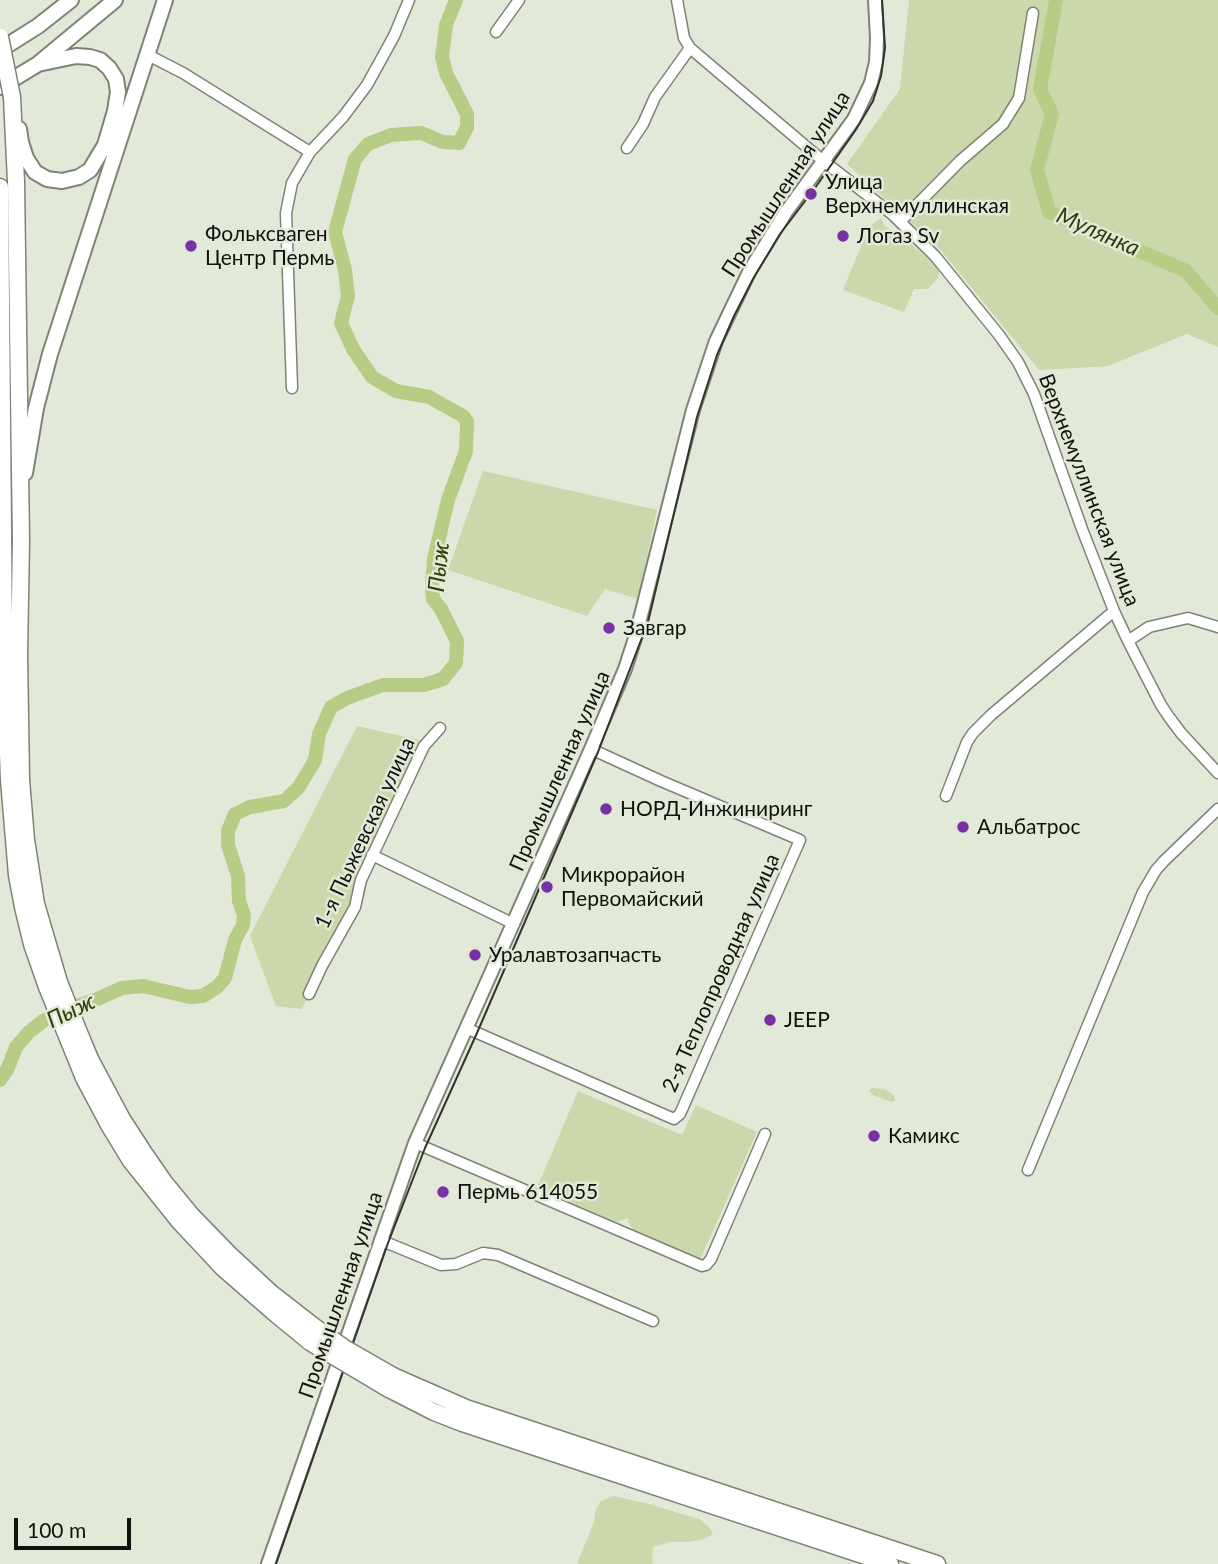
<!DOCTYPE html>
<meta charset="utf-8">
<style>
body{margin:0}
#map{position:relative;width:1218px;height:1564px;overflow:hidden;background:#e3e9d8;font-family:Lato,sans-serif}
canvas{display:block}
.scale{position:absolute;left:14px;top:1518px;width:117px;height:32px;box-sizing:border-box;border:4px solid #11120d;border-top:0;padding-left:9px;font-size:21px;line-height:24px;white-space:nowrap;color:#11120d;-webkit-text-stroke:5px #e3e9d8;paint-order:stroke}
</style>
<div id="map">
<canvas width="1218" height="1564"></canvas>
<div class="scale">100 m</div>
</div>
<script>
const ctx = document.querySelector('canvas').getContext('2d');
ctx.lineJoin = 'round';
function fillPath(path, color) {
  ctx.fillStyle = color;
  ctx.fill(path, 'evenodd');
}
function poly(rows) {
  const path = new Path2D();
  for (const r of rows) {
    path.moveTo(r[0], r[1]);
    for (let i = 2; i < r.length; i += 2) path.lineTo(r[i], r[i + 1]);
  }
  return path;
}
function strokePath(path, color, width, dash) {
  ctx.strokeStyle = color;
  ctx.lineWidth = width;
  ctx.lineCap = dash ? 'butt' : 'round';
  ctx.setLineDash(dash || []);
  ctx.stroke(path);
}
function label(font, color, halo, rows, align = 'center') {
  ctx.font = font + ' Lato,sans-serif';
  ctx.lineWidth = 5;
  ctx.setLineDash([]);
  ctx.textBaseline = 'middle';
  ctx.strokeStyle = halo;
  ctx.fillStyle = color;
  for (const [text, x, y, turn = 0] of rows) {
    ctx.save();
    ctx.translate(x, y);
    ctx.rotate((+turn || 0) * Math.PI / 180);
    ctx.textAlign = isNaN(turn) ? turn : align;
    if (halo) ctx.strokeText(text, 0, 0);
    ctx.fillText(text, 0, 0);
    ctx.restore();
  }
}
const green = poly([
 [909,0,1218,0,1218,347,1187,334,1108,366,1039,370,939,248,847,164,900,89],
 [881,218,884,225,911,244,934,264,939,272,938,278,928,289,914,289,904,312,843,290,869,227],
 [483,471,657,510,638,599,605,589,587,616,448,570],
 [357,726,428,742,302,1009,276,1006,250,936],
 [872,1088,884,1089,890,1092,894,1096,895,1101,891,1102,873,1095,869,1090],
 [578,1091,682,1135,696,1105,757,1132,700,1260,635,1232,628,1222,629,1218,616,1222,537,1188],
 [614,1496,649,1504,699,1519,708,1526,713,1534,704,1539,688,1542,670,1542,653,1547,652,1562,654,1564,577,1564,594,1522,596,1509,601,1501]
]);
const river = poly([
 [1056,0,1040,89,1052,114,1037,170,1049,212,1186,271,1218,308],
 [0,1080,8,1068,16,1047,29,1032,43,1021,80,1005,97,999,122,988,143,986,190,997,203,996,217,987,225,978,235,940,243,925,244,915,239,901,238,876,228,845,228,831,235,814,250,807,284,801,299,787,315,760,319,734,331,707,347,698,383,685,424,685,443,679,456,663,457,641,441,609,433,599,432,587,434,559,448,500,466,451,467,422,463,416,429,397,396,391,372,377,353,349,341,323,348,296,345,270,335,232,355,159,368,144,391,135,421,133,443,142,459,143,467,127,467,114,446,73,442,57,446,25,456,0]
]);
const minor = poly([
 [677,0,684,38,690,48,822,160,892,214,935,256,999,335,1018,362,1034,394,1082,529,1114,611,1128,641,1161,705,1169,717,1181,733,1218,773],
 [496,32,519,0],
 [148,55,183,73,310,152],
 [627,148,643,124,655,97,690,48],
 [900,222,960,161,1003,124,1019,98,1033,13],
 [292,388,286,213,292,183,310,152,343,117,367,85,394,36,409,0],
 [1128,641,1149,627,1188,618,1218,627],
 [946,796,967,742,973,733,991,715,1114,611],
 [372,855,514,924],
 [309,994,322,966,355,907,361,880,424,746,440,728],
 [466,1028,674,1119,680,1114,800,840,661,781,591,749],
 [415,1143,702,1266,706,1265,711,1259,765,1134],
 [1028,1170,1143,892,1156,870,1164,861,1218,809],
 [380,1240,441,1265,456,1264,483,1253,498,1255,653,1321]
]);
const tertiary = poly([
 [268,1564,415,1143,591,749,625,669,636,635,693,410,716,341,750,270,786,212,854,119,871,83,876,62,877,38,875,0]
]);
const primary = poly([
 [0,50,38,26,71,0],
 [0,87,38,64,115,0],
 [19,129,21,142,26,158,35,172,47,179,62,181,79,177,90,170,105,145,115,111,118,92,116,79,109,68,100,60,90,57,76,56,38,64],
 [25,473,36,408,50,354,165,0]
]);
const trunk = poly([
 [12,97,16,182,21,541,19,655,21,780,26,840,36,904,59,982,78,1030,90,1059,122,1119,144,1153,164,1182,192,1216,229,1254,271,1293,316,1328],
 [0,187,4,649,9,780,17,875,23,907,32,944,47,987,84,1078,109,1125,131,1161,179,1221,223,1268,277,1315,310,1342],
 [393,1376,466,1408,937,1564],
 [389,1389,434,1412,462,1423,890,1564]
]);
const tram = poly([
 [276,1564,388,1243,425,1148,477,1033,598,752,648,622,697,417,717,355,734,316,753,279,780,234,815,188,855,131,873,101,881,76,885,48,882,0]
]);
const trunkBridge = poly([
 [0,37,12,97],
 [316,1328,346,1349,393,1376],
 [310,1342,389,1389]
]);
const markers = [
 [811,194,7,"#7731a4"],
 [843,236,7,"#7731a4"],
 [191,246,7,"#7731a4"],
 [609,628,7,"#7731a4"],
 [606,809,7,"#7731a4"],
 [963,827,7,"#7731a4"],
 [547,887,7,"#7731a4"],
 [475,955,7,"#7731a4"],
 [770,1020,7,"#7731a4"],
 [874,1136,7,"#7731a4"],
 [443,1192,7,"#7731a4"]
];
const poiNames = [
 ["Улица",825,182],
 ["Верхнемуллинская",825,206],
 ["Фольксваген",205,234],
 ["Центр Пермь",205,258],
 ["Логаз Sv",857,236],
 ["Завгар",623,628],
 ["НОРД-Инжиниринг",620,809],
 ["Альбатрос",977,827],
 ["Микрорайон",561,875],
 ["Первомайский",561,899],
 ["Уралавтозапчасть",489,955],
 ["JEEP",784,1020],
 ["Камикс",888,1136],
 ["Пермь 614055",457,1192]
];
const streetNames = [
 ["Промышленная улица",786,184,-57],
 ["Верхнемуллинская улица",1089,490,69],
 ["Промышленная улица",560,771,-66],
 ["1-я Пыжевская улица",365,833,-65],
 ["2-я Теплопроводная улица",721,973,-66],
 ["Промышленная улица",341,1295,-71]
];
const waterNames = [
 ["Мулянка",1098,232,24],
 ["Пыж",439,567,-84],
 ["Пыж",71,1011,-26]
];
fillPath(green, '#cad8ac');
strokePath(river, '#b7cc84', 14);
strokePath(minor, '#7e8374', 13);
strokePath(tertiary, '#7e8374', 16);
strokePath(primary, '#7e8374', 18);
strokePath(trunk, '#7e8374', 19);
strokePath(minor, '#fff', 10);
strokePath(tertiary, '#fff', 12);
strokePath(primary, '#fff', 14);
strokePath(trunk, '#fff', 16);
strokePath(tram, '#32342d', 2);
strokePath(trunkBridge, '#7e8374', 19, []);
strokePath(trunkBridge, '#fff', 16);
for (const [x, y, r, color] of markers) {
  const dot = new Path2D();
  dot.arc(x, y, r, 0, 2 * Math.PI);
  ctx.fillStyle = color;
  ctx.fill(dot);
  strokePath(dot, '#e3e9d8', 2.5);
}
label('21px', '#11120d', '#e3e9d8', poiNames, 'left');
label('21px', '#11120d', '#e3e9d8', streetNames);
label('italic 23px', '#323e08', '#e3e9d8', waterNames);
</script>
